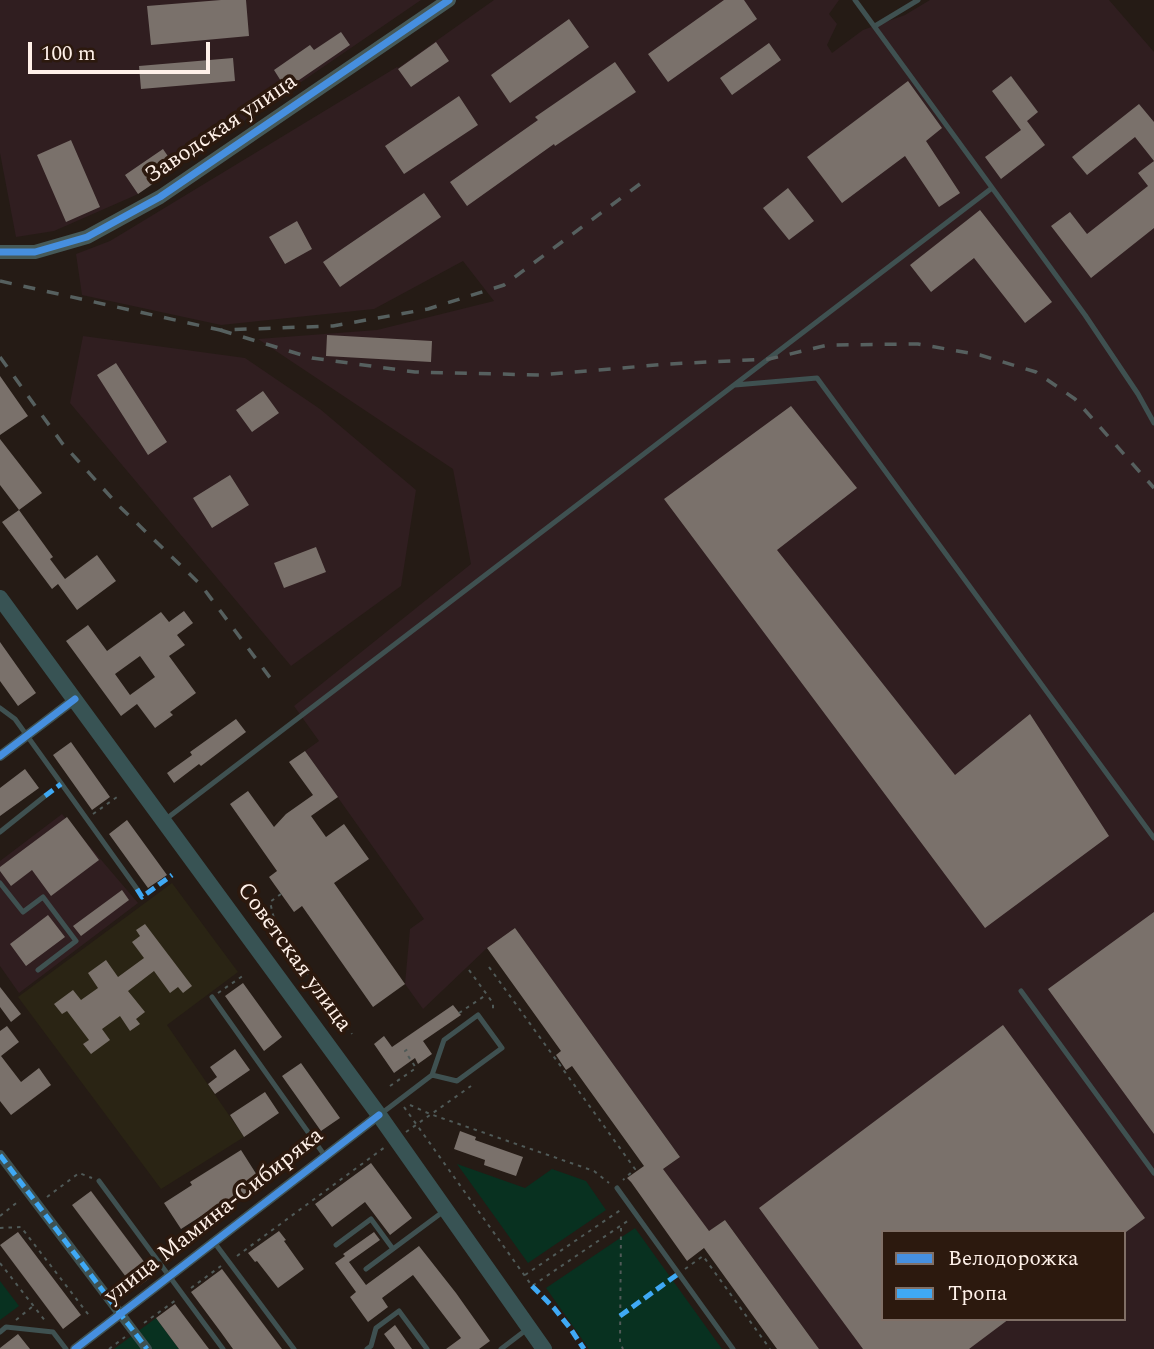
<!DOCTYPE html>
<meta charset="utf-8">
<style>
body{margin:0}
#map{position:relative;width:1154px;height:1349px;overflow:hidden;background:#251b15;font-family:Spectral,serif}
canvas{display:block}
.legend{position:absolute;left:881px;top:1230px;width:245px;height:91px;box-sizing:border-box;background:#2c190e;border:2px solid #806f66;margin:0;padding:9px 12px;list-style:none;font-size:21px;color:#fff1e9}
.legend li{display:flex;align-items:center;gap:14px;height:35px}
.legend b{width:35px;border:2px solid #806f66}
.scale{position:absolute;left:28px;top:42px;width:182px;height:32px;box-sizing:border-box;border:4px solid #fff1e9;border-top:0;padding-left:9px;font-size:21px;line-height:24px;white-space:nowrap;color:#fff1e9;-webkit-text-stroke:5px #2c190e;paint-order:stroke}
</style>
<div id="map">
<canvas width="1154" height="1349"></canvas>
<ul class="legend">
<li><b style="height:9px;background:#468fdf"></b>Велодорожка</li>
<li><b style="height:9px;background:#3fa9f5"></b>Тропа</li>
</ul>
<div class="scale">100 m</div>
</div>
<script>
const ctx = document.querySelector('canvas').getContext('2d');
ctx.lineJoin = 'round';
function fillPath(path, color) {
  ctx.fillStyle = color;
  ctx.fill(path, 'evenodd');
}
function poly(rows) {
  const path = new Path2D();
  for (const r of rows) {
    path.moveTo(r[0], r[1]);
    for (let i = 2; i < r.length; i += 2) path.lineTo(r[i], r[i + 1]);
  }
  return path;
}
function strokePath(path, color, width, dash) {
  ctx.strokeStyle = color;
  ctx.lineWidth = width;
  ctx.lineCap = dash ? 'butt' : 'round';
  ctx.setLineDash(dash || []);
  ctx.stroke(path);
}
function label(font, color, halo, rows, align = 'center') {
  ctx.font = font + ' Spectral,serif';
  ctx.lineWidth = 7;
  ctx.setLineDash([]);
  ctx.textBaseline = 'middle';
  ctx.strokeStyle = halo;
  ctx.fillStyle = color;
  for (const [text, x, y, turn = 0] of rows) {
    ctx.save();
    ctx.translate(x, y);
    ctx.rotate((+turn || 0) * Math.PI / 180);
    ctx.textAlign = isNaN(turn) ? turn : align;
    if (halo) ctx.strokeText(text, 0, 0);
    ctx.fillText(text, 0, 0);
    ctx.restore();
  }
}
const industrial = poly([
 [0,0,421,0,136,195,54,231,16,237,0,153],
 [494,0,839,0,829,14,837,24,827,45,832,53,863,30,905,15,930,0,1109,0,1154,52,1154,1349,819,1349,725,1220,698,1239,652,1177,680,1157,515,928,487,948,423,1009,405,984,410,929,424,919,305,751,319,741,294,706,471,564,453,469,258,339,377,330,494,301,463,261,374,309,221,325,82,295,76,254,110,241,397,67,398,68],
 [883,1232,1124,1232,1124,1319,883,1319],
 [83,336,245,358,320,409,416,490,401,586,291,666,70,403],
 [62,814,138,903,19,993,0,966,0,861]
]);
const education = poly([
 [172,883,238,972,167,1025,244,1137,161,1189,18,997]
]);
const green = poly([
 [457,1164,525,1188,552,1169,586,1181,606,1210,528,1263],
 [635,1228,722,1349,589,1349,546,1288],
 [0,1281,19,1306,0,1320],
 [156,1318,179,1349,114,1349]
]);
const building = poly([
 [221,0,246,0,249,36,151,45,147,6],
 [724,0,744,0,757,19,668,82,648,54],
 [569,19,589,47,510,103,491,75],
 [341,32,350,45,286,89,274,70,310,45,314,50],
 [436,42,449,61,411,87,398,69],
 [769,43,781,60,732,95,720,78],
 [233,58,235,81,141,89,139,66],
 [615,62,636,92,555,146,554,144,467,206,450,182,538,120,535,117],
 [1011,76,1038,112,1027,121,1045,145,1001,179,985,157,1021,130,992,91],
 [908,81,942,128,926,141,960,193,939,207,905,156,842,203,807,157],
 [459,96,478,125,404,174,385,146],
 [1139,104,1154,122,1154,228,1091,278,1051,226,1070,212,1087,234,1148,186,1138,173,1154,161,1135,137,1087,175,1072,157],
 [71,140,100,207,66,222,37,155],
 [163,149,176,168,138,194,125,175],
 [788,188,814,221,789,240,763,208],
 [424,193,441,217,340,287,323,262],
 [980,210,1052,302,1025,323,974,258,931,292,910,265],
 [297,221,312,249,285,264,269,237],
 [327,335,432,341,431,362,326,356],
 [116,363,167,442,148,455,97,375],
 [0,376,28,416,0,435],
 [263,391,279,413,252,432,236,410],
 [791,406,857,488,777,550,955,775,1030,714,1109,836,985,928,664,499],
 [0,439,42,493,19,510,53,557,50,559,65,579,97,555,116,581,77,610,58,584,52,589,2,522,19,510,0,485],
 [230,475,249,505,212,528,193,498],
 [316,547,326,572,284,588,274,563],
 [184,611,193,623,177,635,185,645,169,656,196,693,170,712,173,715,155,728,137,704,121,716,66,641,88,625,107,651,161,612,169,622],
 [140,656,155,677,130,695,115,674],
 [0,642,36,693,18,706,0,681],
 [236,719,246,732,201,766,199,764,174,783,167,773,192,755,190,752],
 [71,742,110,797,92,810,53,755],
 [305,751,338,797,311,816,326,837,344,824,369,859,334,883,405,984,373,1007,302,906,294,912,269,877,277,871,230,804,248,791,274,827,286,814,313,795,289,762],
 [25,769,39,788,0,816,0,788],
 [67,817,99,860,51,896,32,870,11,886,0,871,0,867],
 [127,820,167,875,148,888,109,834],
 [122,890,129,900,81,936,73,926],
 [1154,912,1154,1134,1048,989],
 [48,915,65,937,26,966,10,944],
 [145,924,192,986,183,993,178,987,170,993,154,971,128,991,145,1012,136,1019,140,1024,130,1031,120,1016,102,1029,110,1040,91,1054,83,1044,89,1040,67,1011,62,1014,54,1004,73,990,81,1000,98,988,88,973,106,960,118,977,144,958,132,942,140,936,136,930],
 [515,928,680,1157,663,1169,709,1231,725,1220,819,1349,777,1349,704,1248,687,1261,631,1182,627,1178,644,1166,572,1066,566,1070,556,1055,561,1051,487,948],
 [243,983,282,1037,264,1051,225,996],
 [0,987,21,1014,11,1022,0,1007],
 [453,1005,461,1015,423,1041,432,1054,418,1064,415,1058,394,1073,374,1044,384,1036,392,1047],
 [1003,1025,1145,1218,1126,1232,883,1232,883,1319,1009,1319,969,1349,863,1349,759,1208],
 [7,1026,19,1042,1,1056,21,1082,39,1068,51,1085,11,1115,0,1101,0,1031],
 [235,1049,250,1070,215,1094,208,1084,217,1077,210,1067],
 [301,1063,340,1118,321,1131,282,1076],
 [265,1092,279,1113,244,1137,230,1115],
 [460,1131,476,1137,475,1140,523,1157,516,1176,484,1165,485,1160,454,1149],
 [241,1150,262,1183,211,1215,209,1211,181,1229,164,1203,192,1185,190,1182],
 [371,1163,412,1218,390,1235,365,1202,332,1227,315,1204],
 [91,1191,154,1275,135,1289,72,1205],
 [279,1231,286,1240,284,1241,304,1269,278,1288,257,1261,255,1262,248,1253],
 [18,1232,81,1315,63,1329,0,1245],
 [374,1232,380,1240,349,1262,366,1285,419,1246,456,1293,490,1341,479,1349,446,1349,461,1338,413,1275,382,1298,388,1307,368,1322,350,1297,356,1292,335,1263,345,1256,343,1254],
 [222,1269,282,1349,233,1349,220,1331,191,1292],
 [175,1304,209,1349,179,1349,156,1318],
 [395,1325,412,1349,395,1349,384,1334],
 [18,1334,30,1349,0,1349,0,1348]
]);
const path = poly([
 [93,814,117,797],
 [281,894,270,902,277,931,331,1007,336,1012,352,1034],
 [489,967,635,1169,623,1180],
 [469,970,493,1003,493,1012],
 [218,993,244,975],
 [459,1013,486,995],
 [390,1086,416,1068,405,1051,408,1049],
 [410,1105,430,1114,594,1171,609,1183],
 [404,1107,532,1286,629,1220],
 [406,1132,471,1086],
 [47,1197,79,1173,92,1178],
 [0,1216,20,1200],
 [0,1228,21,1227,91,1318],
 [621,1228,620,1343,623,1349],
 [237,1256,385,1147],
 [0,1263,46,1322],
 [685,1269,703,1256,770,1349],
 [525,1275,622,1209],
 [191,1288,221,1266],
 [16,1320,33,1306],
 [144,1323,176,1300],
 [109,1349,125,1337]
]);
const lane = poly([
 [855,0,1085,315,1138,394,1154,423],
 [875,26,918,0],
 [735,385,817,378,1154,838],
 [0,708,15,719,137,889],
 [166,819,992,188],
 [0,832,45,796],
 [0,883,23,912,43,897,76,941,38,970],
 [1021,991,1154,1173],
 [212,997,325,1156],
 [382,1113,432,1075,444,1040,478,1015,502,1048,457,1081,432,1075],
 [99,1181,223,1349],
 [617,1188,733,1349],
 [214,1242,294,1349],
 [336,1245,371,1219,393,1249],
 [366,1269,444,1211],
 [0,1332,6,1327,53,1332,66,1349],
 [367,1349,371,1346,376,1328,399,1311,427,1349],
 [501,1349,526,1330]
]);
const street = poly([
 [0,756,75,699],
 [0,1155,147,1349],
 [75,1349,379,1115]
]);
const secondary = poly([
 [0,252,35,252,87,237,160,197,449,0]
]);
const primary = poly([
 [0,598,379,1115,544,1349]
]);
const rail = poly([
 [0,281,220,330,333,326,428,309,504,285,644,181],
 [220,330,312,358,415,372,540,375,668,364,769,359,828,345,918,344,980,355,1036,372,1075,399,1154,488],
 [0,357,62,443,119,506,201,585,274,683]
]);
const quiet = poly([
 [45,796,61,784],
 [137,889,142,897,172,875],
 [0,1155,147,1349],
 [532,1286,554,1308,570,1328,584,1349],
 [620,1316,678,1274]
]);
const cycleway = poly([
 [0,252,35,252,87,237,160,197,449,0],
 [0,756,75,699],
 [75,1349,379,1115]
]);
const streetNames = [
 ["Заводская улица",222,130,-34],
 ["Советская улица",293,958,54],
 ["улица Мамина-Сибиряка",215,1217,-38]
];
fillPath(industrial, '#301e20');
fillPath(education, '#2a2414');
fillPath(green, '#083120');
fillPath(building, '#7a716b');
strokePath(path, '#505a58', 2, [3.5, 5]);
strokePath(lane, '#3f5151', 5);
strokePath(street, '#3f5151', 10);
strokePath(secondary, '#465958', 14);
strokePath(primary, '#385354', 16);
strokePath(rail, '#56605f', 3.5, [12, 12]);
strokePath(quiet, '#3fa9f5', 5, [10, 5]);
strokePath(cycleway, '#468fdf', 7);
label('23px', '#fff1e9', '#2c190e', streetNames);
</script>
